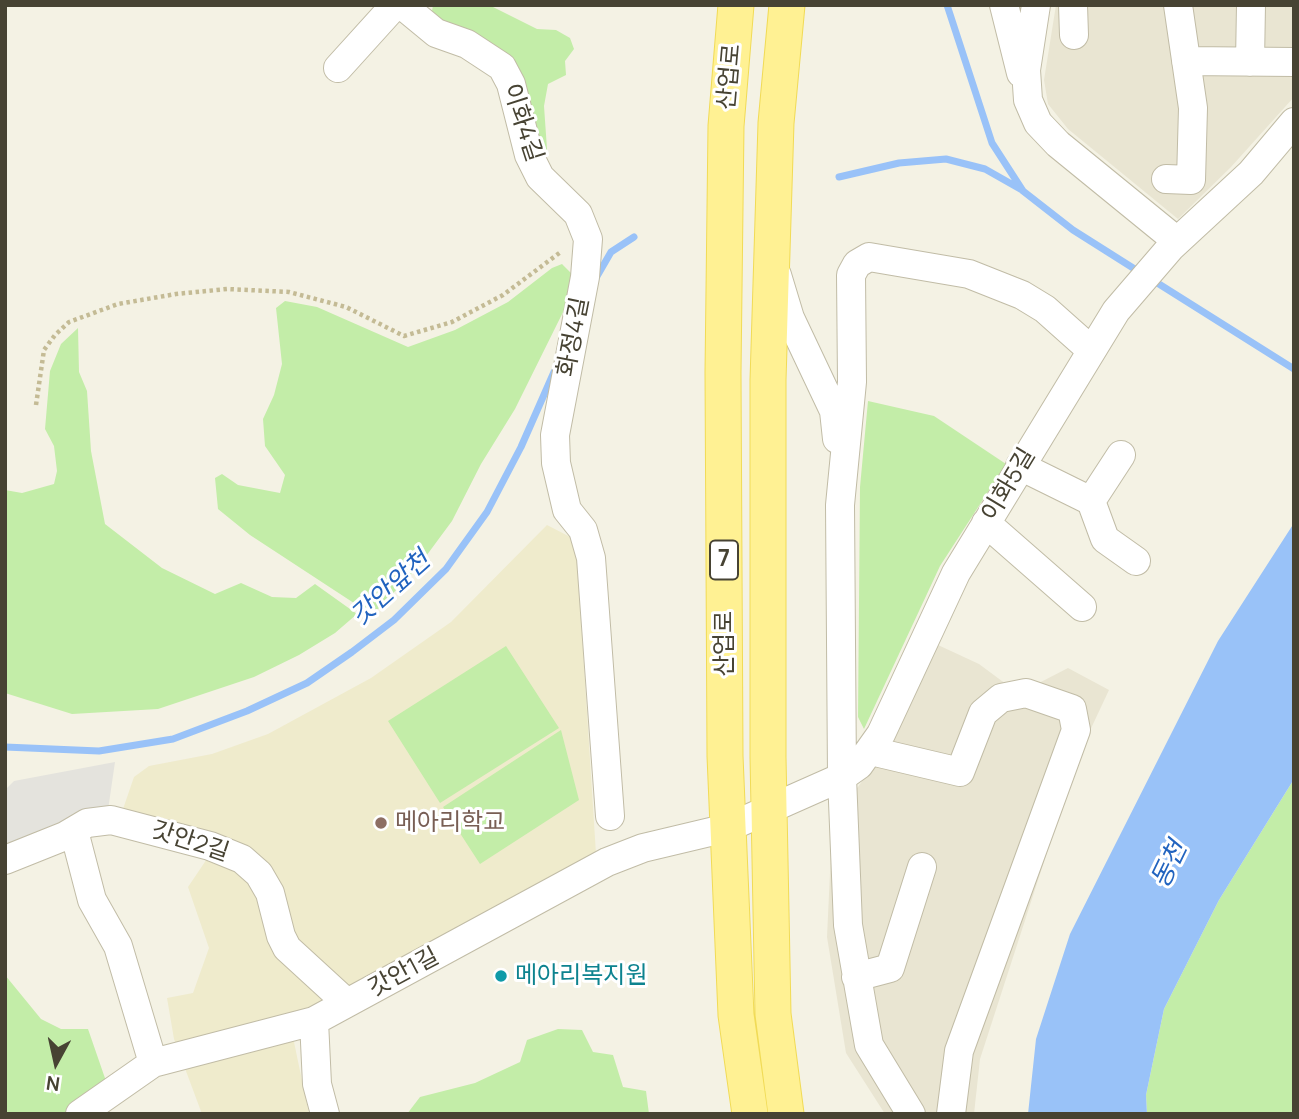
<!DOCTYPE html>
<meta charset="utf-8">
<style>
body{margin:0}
#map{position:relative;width:1299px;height:1119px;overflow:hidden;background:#f4f2e4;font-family:Manrope,sans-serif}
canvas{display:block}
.frame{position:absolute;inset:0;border:7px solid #474333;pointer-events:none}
.north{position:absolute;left:21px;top:1028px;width:70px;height:70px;-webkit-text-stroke:5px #fff;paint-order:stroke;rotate:188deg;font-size:19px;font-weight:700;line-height:28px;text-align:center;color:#474333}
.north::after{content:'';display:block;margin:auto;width:24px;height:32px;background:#474333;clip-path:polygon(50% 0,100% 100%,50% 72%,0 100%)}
</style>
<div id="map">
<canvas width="1299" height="1119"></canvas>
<div class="frame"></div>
<div class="north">N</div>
</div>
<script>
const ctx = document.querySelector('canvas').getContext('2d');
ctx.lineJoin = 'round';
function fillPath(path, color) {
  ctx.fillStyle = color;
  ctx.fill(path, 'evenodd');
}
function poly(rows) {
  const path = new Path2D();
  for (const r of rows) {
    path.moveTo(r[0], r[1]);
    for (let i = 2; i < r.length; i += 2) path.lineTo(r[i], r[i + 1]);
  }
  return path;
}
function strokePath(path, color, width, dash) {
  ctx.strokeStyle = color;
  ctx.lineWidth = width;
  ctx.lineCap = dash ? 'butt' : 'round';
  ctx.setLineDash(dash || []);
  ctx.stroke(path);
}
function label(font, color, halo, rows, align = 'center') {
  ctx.font = font + ' Manrope,"Noto Sans KR",sans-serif';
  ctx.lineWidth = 6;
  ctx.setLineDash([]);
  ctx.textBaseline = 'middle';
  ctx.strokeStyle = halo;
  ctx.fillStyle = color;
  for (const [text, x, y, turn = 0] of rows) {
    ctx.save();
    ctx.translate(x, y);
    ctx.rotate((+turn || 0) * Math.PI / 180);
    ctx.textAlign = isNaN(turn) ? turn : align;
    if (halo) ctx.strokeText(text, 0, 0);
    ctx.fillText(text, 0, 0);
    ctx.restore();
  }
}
const residential = poly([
 [1056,5,1294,5,1294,97,1231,167,1178,219,1068,129,1048,104,1044,80],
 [938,645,979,664,1010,687,1037,684,1068,668,1109,690,1079,754,980,1059,974,1114,885,1114,846,1053,827,937,833,809,858,787,893,737]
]);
const education = poly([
 [547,525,576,540,596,854,328,1003,296,1015,294,1042,309,1114,202,1114,174,1039,167,998,193,993,209,948,188,887,217,844,123,809,134,777,149,766,212,754,268,734,371,678,451,622]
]);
const green = poly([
 [433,5,489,5,537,29,556,30,570,38,574,49,565,61,566,75,548,84,544,106,547,149,544,165,522,98,431,17],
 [562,264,573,275,570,298,515,409,481,464,452,521,418,567,378,609,363,609,250,535,218,509,215,478,222,474,238,485,280,493,285,475,265,446,263,419,274,395,282,364,276,308,285,301,317,307,408,347,455,330,508,302,552,268],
 [78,328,79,372,87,391,91,451,105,524,162,568,215,594,241,583,272,597,296,598,315,584,357,614,335,633,299,655,254,677,158,709,72,714,5,693,5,490,22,493,54,484,57,471,54,446,45,429,50,371,61,344],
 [868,401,934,416,1006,464,940,566,864,729,858,717,860,487],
 [506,646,559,728,440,803,388,721],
 [561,730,579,800,480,864,443,807],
 [1294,779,1294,1114,1147,1114,1146,1095,1164,1009,1219,900],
 [5,975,41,1019,61,1029,88,1029,107,1084,66,1114,5,1114],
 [558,1029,582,1030,593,1052,613,1055,623,1087,646,1091,649,1114,407,1114,420,1097,475,1083,520,1062,527,1040]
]);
const parking = poly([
 [115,762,108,810,5,848,5,790,14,781]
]);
const water = poly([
 [1294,523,1294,779,1219,900,1164,1009,1146,1095,1147,1114,1028,1114,1036,1039,1070,934,1218,641]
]);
const stream = poly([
 [947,5,992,143,1023,191,1073,230,1141,273],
 [839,177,899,163,946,159,985,169,1022,190],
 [596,278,611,252,634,237],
 [1151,279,1294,369],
 [5,747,99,751,173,739,247,711,307,683,352,652,394,620,446,569,487,512,521,447,554,372]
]);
const path = poly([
 [36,405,44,350,55,335,69,322,118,304,176,294,227,289,289,292,346,307,404,336,452,322,503,295,562,251]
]);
const minor = poly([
 [402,5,436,33,467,44,502,67,511,84,529,155,540,177,578,214,588,239,585,277,555,435,556,463,567,510,583,530,591,558,610,816],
 [1004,5,1021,73],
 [1036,5,1026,70,1028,100,1038,123,1058,144,1177,241],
 [1073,5,1074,35],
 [1186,61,1294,62],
 [1250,62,1251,5],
 [338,68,395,5],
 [1166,179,1191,180,1193,108,1178,5],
 [777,275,790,318,834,411,837,439],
 [1020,466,1091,501,1121,455],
 [1091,501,1105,539,1136,561],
 [986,523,1082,607],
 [871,751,960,772,983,713,1001,698,1026,693,1072,709,1076,730,959,1051,951,1114],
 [74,831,92,900,118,946,153,1063],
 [5,860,65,836,87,823,111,820,210,846,242,859,259,874,270,893,281,936,287,948,347,1003],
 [856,977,890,968,922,867],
 [314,1021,317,1084,325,1114],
 [80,1114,153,1063,314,1021,607,862,643,848,727,828,842,777,859,765,881,734,956,573,1116,311,1171,247,1251,173,1294,122],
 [911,1114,869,1045,848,925,842,777,840,505,852,382,851,275,857,264,869,257,969,274,1022,295,1045,309,1091,350]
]);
const major = poly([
 [736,5,726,126,723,372,725,756,736,1015,750,1114],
 [786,1114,773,1014,768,757,768,380,776,123,787,5]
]);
const markers = [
 [381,823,7,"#8d6e63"],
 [501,976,7,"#0f9aa8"]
];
const shields = [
 [724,560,28]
];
const shieldNames = [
 ["7",724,560]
];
const streetNames = [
 ["산업로",730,77,-85],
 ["이화4길",522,123,72],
 ["화정4길",574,337,-79],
 ["이화5길",1009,485,-59],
 ["산업로",725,644,-90],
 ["갓안2길",190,842,18],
 ["갓안1길",404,973,-28]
];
const educationNames = [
 ["메아리학교",395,823]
];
const cultureNames = [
 ["메아리복지원",515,976]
];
const waterNames = [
 ["갓안앞천",391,589,-42],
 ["동천",1170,865,-64]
];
fillPath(residential, '#e9e5d2');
fillPath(education, '#efebcc');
fillPath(green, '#c3eda8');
fillPath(parking, '#e4e3dd');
fillPath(water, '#99c2f8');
strokePath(stream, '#99c2f8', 7);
strokePath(minor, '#c1bca6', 30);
strokePath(major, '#f1db56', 37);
strokePath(path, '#c4bb95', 4.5, [3.5, 3.5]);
strokePath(minor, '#fff', 28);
strokePath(major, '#fff193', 35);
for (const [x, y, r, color] of markers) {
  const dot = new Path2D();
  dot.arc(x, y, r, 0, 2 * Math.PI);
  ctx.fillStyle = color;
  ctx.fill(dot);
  strokePath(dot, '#fff', 2.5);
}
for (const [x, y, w] of shields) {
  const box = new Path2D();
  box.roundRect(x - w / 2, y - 19.5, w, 39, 5);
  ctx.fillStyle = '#fff';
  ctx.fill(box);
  strokePath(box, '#474333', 2);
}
label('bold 23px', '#474333', null, shieldNames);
label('24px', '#474333', '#fff', streetNames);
label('24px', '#785e54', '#fff', educationNames, 'left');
label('24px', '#0d838f', '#fff', cultureNames, 'left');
label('italic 26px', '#2163bf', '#fff', waterNames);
</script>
